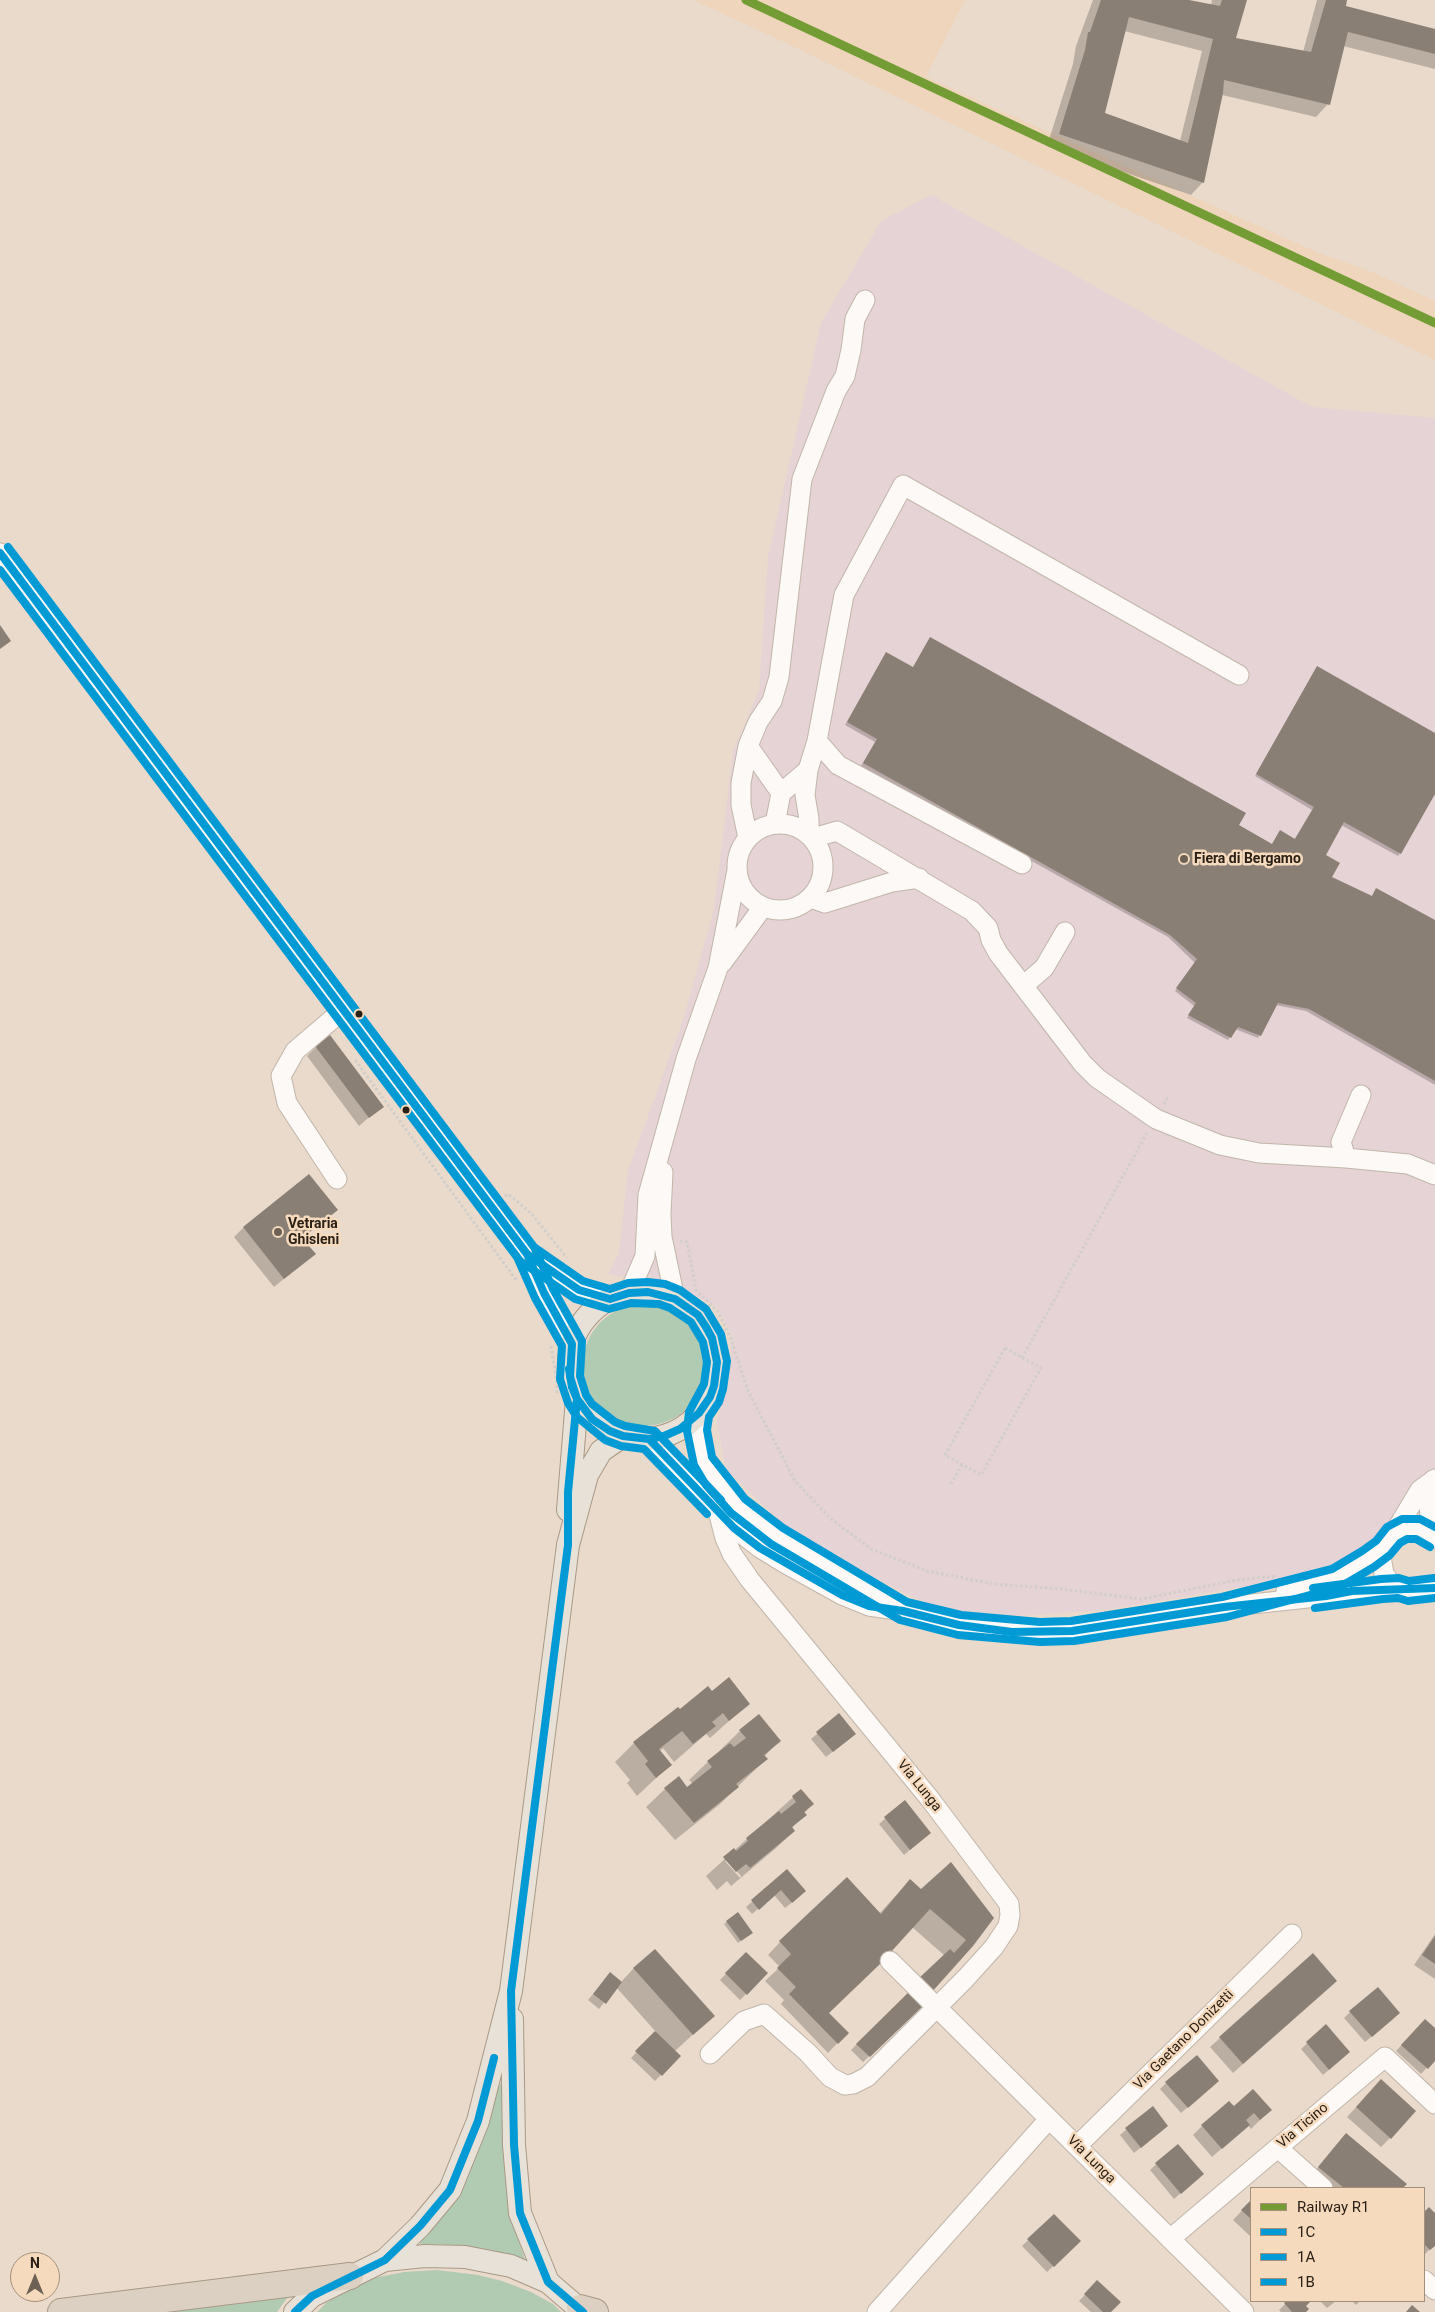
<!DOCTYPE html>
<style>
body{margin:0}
#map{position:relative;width:1435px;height:2312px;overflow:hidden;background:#e9dacb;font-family:Roboto,sans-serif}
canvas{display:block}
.legend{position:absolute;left:1250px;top:2187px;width:175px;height:115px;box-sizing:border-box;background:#f6dabe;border:1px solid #a4907a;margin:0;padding:6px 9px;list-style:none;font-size:15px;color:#2a2015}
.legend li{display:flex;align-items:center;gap:10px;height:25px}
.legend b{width:25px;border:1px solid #a4907a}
.north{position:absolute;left:10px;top:2252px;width:50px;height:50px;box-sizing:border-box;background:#f6dabe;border:1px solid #a4907a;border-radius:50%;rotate:0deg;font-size:14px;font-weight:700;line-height:20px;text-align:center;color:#2a2015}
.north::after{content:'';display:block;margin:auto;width:18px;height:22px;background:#6d6155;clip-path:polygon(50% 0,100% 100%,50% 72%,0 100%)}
</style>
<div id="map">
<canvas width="1435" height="2312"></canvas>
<ul class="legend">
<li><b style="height:6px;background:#749c34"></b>Railway R1</li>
<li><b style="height:6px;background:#029ad4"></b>1C</li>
<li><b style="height:6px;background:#029ad4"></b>1A</li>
<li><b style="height:6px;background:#029ad4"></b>1B</li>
</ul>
<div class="north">N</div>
</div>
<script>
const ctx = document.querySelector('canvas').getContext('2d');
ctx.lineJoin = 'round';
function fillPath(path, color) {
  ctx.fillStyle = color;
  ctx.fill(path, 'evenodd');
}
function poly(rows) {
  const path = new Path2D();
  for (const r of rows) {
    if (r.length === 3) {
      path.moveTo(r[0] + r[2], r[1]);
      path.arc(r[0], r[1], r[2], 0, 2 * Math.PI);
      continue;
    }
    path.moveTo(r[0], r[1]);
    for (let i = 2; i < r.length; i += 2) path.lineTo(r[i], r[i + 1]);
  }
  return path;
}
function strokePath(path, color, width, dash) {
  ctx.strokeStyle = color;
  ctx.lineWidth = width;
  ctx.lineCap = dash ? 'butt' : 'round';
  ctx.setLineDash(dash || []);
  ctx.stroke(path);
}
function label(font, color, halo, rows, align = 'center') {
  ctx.font = font + ' Roboto,sans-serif';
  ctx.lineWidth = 5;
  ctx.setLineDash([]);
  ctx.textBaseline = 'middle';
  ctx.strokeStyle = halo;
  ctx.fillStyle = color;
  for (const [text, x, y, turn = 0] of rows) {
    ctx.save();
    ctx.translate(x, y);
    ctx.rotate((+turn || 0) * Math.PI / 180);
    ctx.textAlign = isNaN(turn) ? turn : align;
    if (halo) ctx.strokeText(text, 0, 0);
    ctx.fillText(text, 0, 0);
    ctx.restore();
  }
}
const commercial = poly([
 [931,195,1312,407,1435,418,1435,1487,1331,1572,1104,1610,992,1618,934,1608,797,1538,726,1469,717,1422,730,1372,731,1335,717,1307,682,1289,608,1274,619,1253,628,1171,684,1017,714,909,733,751,759,691,768,557,821,323,881,221]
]);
const built = poly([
 [693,0,965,0,926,77,1319,253,1370,271,1435,301,1435,360,786,43]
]);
const green = poly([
 [644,1365,61],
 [503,2081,517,2234,525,2260,520,2263,448,2245,420,2244,421,2235,494,2092],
 [437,2270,478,2275,502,2281,531,2292,553,2304,561,2312,317,2312,326,2303,349,2288,374,2278,404,2272],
 [290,2294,277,2312,121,2312]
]);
const shadow = poly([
 [1093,0,1181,0,1211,6,1212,0,1245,0,1235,39,1303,52,1317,0,1346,0,1345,7,1435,31,1435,69,1343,46,1328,104,1316,117,1222,95,1203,182,1191,195,1047,146,1073,64,1076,46],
 [1124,31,1202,51,1180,141,1103,114],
 [884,656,1238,825,1272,845,1294,840,1312,810,1255,776,1315,670,1435,734,1435,791,1400,853,1398,856,1341,825,1324,856,1330,877,1371,897,1376,890,1435,921,1435,1085,1306,1011,1275,1005,1258,1038,1235,1029,1228,1040,1187,1018,1194,1006,1175,991,1195,963,1168,937,861,766,875,742,845,725],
 [316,1047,382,1106,359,1126,307,1056],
 [336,1210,302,1239,314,1254,274,1287,234,1237,243,1228],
 [712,1693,748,1704,710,1738,706,1734,674,1762,663,1748,659,1752,670,1765,637,1796,627,1783,630,1780,615,1762,634,1743,677,1709,679,1711],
 [839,1715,849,1739,826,1757,811,1739],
 [740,1731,779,1741,764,1757,766,1759,719,1805,675,1840,646,1807,665,1789,687,1789,693,1784,689,1780],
 [801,1790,812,1804,792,1828,794,1831,775,1849,731,1886,727,1881,717,1890,706,1876],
 [725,1861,728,1861,741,1876,740,1878],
 [904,1802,924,1838,904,1855,879,1824],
 [787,1871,799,1897,785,1908,774,1895,752,1914,746,1907],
 [910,1880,921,1891,992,1918,930,1992,922,2005,863,2062,851,2050,945,1956,912,1927,828,2013,847,2033,828,2053,781,2004,784,2000,765,1981,780,1967,768,1955,780,1942,879,1914],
 [737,1914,749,1935,738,1943,724,1924],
 [1435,1934,1435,1979,1414,1965],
 [746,1953,767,1973,740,2000,720,1980],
 [1313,1955,1326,1990,1233,2073,1210,2047],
 [634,1968,713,2016,675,2051,679,2056,655,2081,631,2058,656,2032,616,1987,599,2009,588,2000,610,1974,621,1982],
 [1350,2012,1393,2019,1365,2042,1344,2018],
 [1326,2026,1342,2058,1323,2075,1301,2049],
 [1419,2026,1435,2029,1435,2059,1421,2074,1396,2051],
 [1166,2083,1212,2086,1181,2113,1160,2089],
 [1372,2090,1390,2138,1381,2147,1347,2117],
 [1152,2108,1161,2131,1134,2153,1120,2135],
 [1233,2108,1270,2110,1251,2129,1248,2125,1212,2157,1193,2135,1202,2126],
 [1337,2144,1405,2184,1401,2188,1324,2188,1310,2177],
 [1177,2145,1196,2180,1174,2199,1150,2170],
 [1251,2201,1251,2237,1233,2220],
 [1429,2209,1435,2215,1435,2244,1424,2255,1424,2214],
 [1054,2215,1079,2241,1047,2272,1022,2246],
 [1097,2282,1110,2312,1091,2312,1079,2301],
 [1288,2301,1309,2301,1304,2306,1305,2312,1281,2312,1279,2310],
 [1320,2301,1336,2301,1327,2308],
 [1352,2301,1360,2301,1356,2305]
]);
const building = poly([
 [1101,0,1189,0,1220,6,1222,0,1247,0,1236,38,1311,52,1326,0,1347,0,1346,6,1435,29,1435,54,1348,32,1330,105,1224,80,1223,93,1204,183,1059,134,1085,50,1088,32,1090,32],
 [1129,17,1213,39,1188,143,1105,113],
 [0,625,11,641,0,649],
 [930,637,1246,813,1239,825,1272,844,1280,830,1295,839,1314,807,1256,774,1317,666,1435,733,1435,794,1401,854,1344,822,1326,855,1340,863,1332,877,1372,896,1376,888,1435,920,1435,1081,1309,1009,1278,1003,1261,1036,1238,1027,1231,1038,1188,1015,1196,1003,1176,988,1197,959,1170,935,863,763,877,739,847,722,886,652,913,667],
 [330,1035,384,1107,369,1118,315,1046],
 [309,1174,338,1210,302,1238,316,1254,284,1279,243,1227],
 [729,1677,750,1704,729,1721,723,1713,712,1722,716,1726,693,1744,682,1731,659,1749,672,1765,656,1778,645,1764,648,1761,633,1742,678,1707,680,1709,708,1686,712,1691],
 [839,1713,856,1734,833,1752,816,1732],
 [759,1714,781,1741,764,1755,768,1759,736,1784,739,1787,694,1823,664,1788,679,1776,687,1787,712,1767,707,1761,730,1743,734,1747,746,1738,739,1730],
 [801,1789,814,1804,804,1812,807,1815,792,1827,795,1831,750,1868,746,1864,736,1872,723,1857,734,1848,736,1851,748,1841,746,1838,779,1811,781,1814,796,1802,792,1796],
 [905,1800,931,1833,910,1850,884,1817],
 [951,1862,994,1918,973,1946,931,1993,918,1979,950,1949,954,1953,966,1940,930,1909,880,1964,829,2013,849,2033,838,2044,789,1994,796,1987,777,1968,791,1954,779,1941,847,1877,881,1914,910,1879,921,1889],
 [787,1869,806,1891,792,1903,781,1890,759,1910,751,1900],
 [738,1912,753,1933,741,1941,726,1921],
 [1435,1936,1435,1964,1422,1955],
 [655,1949,715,2016,693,2035,633,1968],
 [746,1952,768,1973,747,1995,725,1973],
 [1313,1953,1337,1981,1243,2064,1219,2037],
 [610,1972,622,1982,606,2004,593,1994],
 [1378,1987,1400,2013,1372,2037,1349,2011],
 [910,1991,924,2005,870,2057,856,2044],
 [1425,2019,1435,2028,1435,2061,1428,2069,1401,2045],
 [1326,2024,1350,2052,1329,2070,1306,2042],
 [655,2031,681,2056,662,2076,635,2051],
 [1197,2055,1219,2081,1188,2108,1165,2082],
 [1381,2079,1416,2111,1391,2139,1356,2107],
 [1253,2089,1272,2110,1260,2120,1254,2113,1246,2120,1250,2125,1222,2149,1201,2125,1229,2101,1234,2106],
 [1153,2106,1168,2126,1141,2148,1125,2128],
 [1346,2133,1407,2184,1403,2188,1344,2188,1318,2167],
 [1178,2144,1204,2174,1181,2194,1155,2163],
 [1251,2200,1251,2219,1241,2210],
 [1429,2207,1435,2213,1435,2246,1430,2250,1424,2244,1424,2212],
 [1054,2214,1081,2241,1054,2267,1027,2239],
 [1097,2280,1121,2302,1111,2312,1103,2312,1084,2294],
 [1286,2301,1311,2301,1306,2306,1309,2309,1306,2312,1292,2312,1284,2303],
 [1412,2305,1420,2312,1406,2312]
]);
const path = poly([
 [355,1060,517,1281],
 [1164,1104,1168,1097],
 [505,1196,508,1194,531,1213,567,1258],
 [680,1241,687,1242,696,1290,718,1312,731,1339,748,1391,795,1481,831,1519,871,1549,927,1571,994,1584,1061,1589,1142,1599,1237,1580,1276,1576],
 [551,1346,557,1382,557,1394],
 [1005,1348,1041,1368,981,1475,945,1455,1005,1348],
 [1022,1358,1147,1133],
 [951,1484,962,1464]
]);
const minor = poly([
 [0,553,527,1254,544,1293,572,1344],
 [817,741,838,765,1022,864],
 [748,746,781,793],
 [780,867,43],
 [775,824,781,793,808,770],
 [809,835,809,819,805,795,808,770,817,741,844,595,903,485,1239,675],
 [748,838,741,805,741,783,748,746,758,722,772,701,779,677,802,479,836,391,845,376,851,350,855,319,865,300],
 [813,838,837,831,972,911,988,928,991,940,998,953,1083,1064,1097,1078,1156,1119,1220,1145,1259,1153,1346,1158,1408,1164,1435,1175],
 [811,898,825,903,892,882,919,878],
 [722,963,763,907],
 [1023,986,1044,968,1065,932],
 [1346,1158,1341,1142,1361,1095],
 [663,1172,661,1214,662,1237,675,1299],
 [337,1179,287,1103,281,1076,295,1051,343,1010],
 [527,1254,579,1290,610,1299],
 [629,1293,645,1256,648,1195,686,1059,718,968,737,870],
 [699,1413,697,1430,703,1461,714,1478,738,1506,777,1536,893,1605],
 [649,1439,734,1528,760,1548,786,1564,842,1595,869,1606,903,1611,959,1625,1012,1632,1072,1631,1224,1607,1326,1596,1352,1591,1399,1588],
 [1431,1534,1429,1502,1433,1480],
 [1393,1535,1420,1490,1435,1479],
 [1435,1538,1418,1529,1405,1529,1389,1538,1381,1556,1384,1574,1390,1582,1399,1588,1408,1591,1435,1588],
 [1286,1591,1336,1578,1383,1548],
 [890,1961,1244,2312],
 [710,2054,744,2021,764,2014,808,2053,830,2077,845,2085,853,2084,867,2077,966,1978,994,1947,1008,1926,1010,1915,1009,1904,930,1799,750,1580,732,1554,725,1538,718,1511],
 [1077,2146,1292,1934],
 [1278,2148,1323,2188],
 [1170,2239,1385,2057,1435,2104],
 [1424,2280,1435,2290],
 [877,2312,1049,2119]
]);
const major = poly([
 [643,1365,74],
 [568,1510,577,1399],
 [512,2019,514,2145,520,2213,548,2282],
 [385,2260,425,2256,465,2257,511,2266,548,2282,583,2312],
 [295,2312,312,2296,385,2260,420,2226,450,2190,478,2121,511,1991,568,1545,587,1475,601,1451,623,1436]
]);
const highway = poly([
 [580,2308,595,2312],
 [61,2312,350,2276]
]);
const bus1 = poly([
 [0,553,527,1254,544,1293,572,1344,570,1377,577,1399,568,1492,568,1545,511,1991,514,2145,520,2213,548,2282,583,2312],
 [523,1249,527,1254,579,1290,610,1299,629,1293,648,1292,675,1299,698,1315,706,1327,712,1338,717,1362,714,1386,710,1397,699,1413,680,1429,664,1436,649,1439,623,1436,610,1431,592,1419,577,1399,572,1387,569,1369],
 [623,1436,649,1439,734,1528,760,1548,842,1595,869,1606,903,1611,959,1625,1012,1632,1072,1631,1224,1607,1326,1596,1352,1591,1435,1588],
 [295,2312,312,2296,385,2260,420,2226,450,2190,478,2121,494,2058]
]);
const bus2 = poly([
 [0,570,520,1261,575,1299,609,1309,631,1303,659,1304,670,1308,691,1322,703,1342,707,1362,704,1384,689,1412,687,1431,694,1465,706,1485,731,1513,771,1544,900,1620,958,1635,1040,1642,1074,1641,1227,1617,1340,1587,1374,1567,1390,1555,1400,1543,1407,1539,1416,1539,1430,1547],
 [517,1257,535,1298,562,1346,560,1379,568,1403,577,1417,605,1440,621,1446,644,1449,707,1514],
 [1315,1608,1383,1599,1398,1598,1408,1601,1435,1598]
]);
const bus3 = poly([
 [8,547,534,1247,583,1281,610,1289,628,1283,648,1282,665,1284,680,1290,706,1309,721,1334,727,1361,723,1389,719,1402,709,1417,707,1430,712,1457,745,1499,783,1528,907,1602,961,1615,1040,1622,1071,1621,1222,1597,1332,1569,1362,1551,1376,1541,1387,1527,1402,1519,1420,1519,1435,1527],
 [535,1249,553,1289,582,1341,580,1376,586,1395,592,1404,615,1422,625,1426,655,1431,721,1500],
 [1313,1588,1381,1579,1399,1578,1409,1581,1434,1578]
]);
const rail1 = poly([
 [746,0,1435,323]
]);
const markers = [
 [1184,859,5,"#6d6155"],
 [359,1014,4.5,"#2a2015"],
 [406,1110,4.5,"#2a2015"],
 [278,1232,5,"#6d6155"]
];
const poiNames = [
 ["Fiera di Bergamo",1194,859],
 ["Vetraria",288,1224],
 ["Ghisleni",288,1240]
];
const streetNames = [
 ["Via Lunga",919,1786,51],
 ["Via Gaetano Donizetti",1184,2040,-45],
 ["Via Ticino",1303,2126,-40],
 ["Via Lunga",1091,2160,45]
];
fillPath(commercial, '#e6d3d5');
fillPath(built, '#eed5bc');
fillPath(green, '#b1cab2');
fillPath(shadow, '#0003');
fillPath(building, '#8a7f74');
strokePath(minor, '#c1b6aa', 21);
strokePath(major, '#a89984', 24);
strokePath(highway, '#a89984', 28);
strokePath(path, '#d2cec9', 3, [2.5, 2.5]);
strokePath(minor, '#fcf9f7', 19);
strokePath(major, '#e8e1d8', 22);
strokePath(highway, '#dbd0c2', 26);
strokePath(bus1, '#029ad4', 8);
strokePath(bus2, '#029ad4', 8);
strokePath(bus3, '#029ad4', 8);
strokePath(rail1, '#749c34', 9);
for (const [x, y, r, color] of markers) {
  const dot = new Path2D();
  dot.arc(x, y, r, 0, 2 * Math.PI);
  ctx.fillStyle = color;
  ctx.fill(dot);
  strokePath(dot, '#f6dabe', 2);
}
label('bold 14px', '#2a2015', '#f6dabe', poiNames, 'left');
label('14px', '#2a2015', '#f6dabe', streetNames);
</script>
